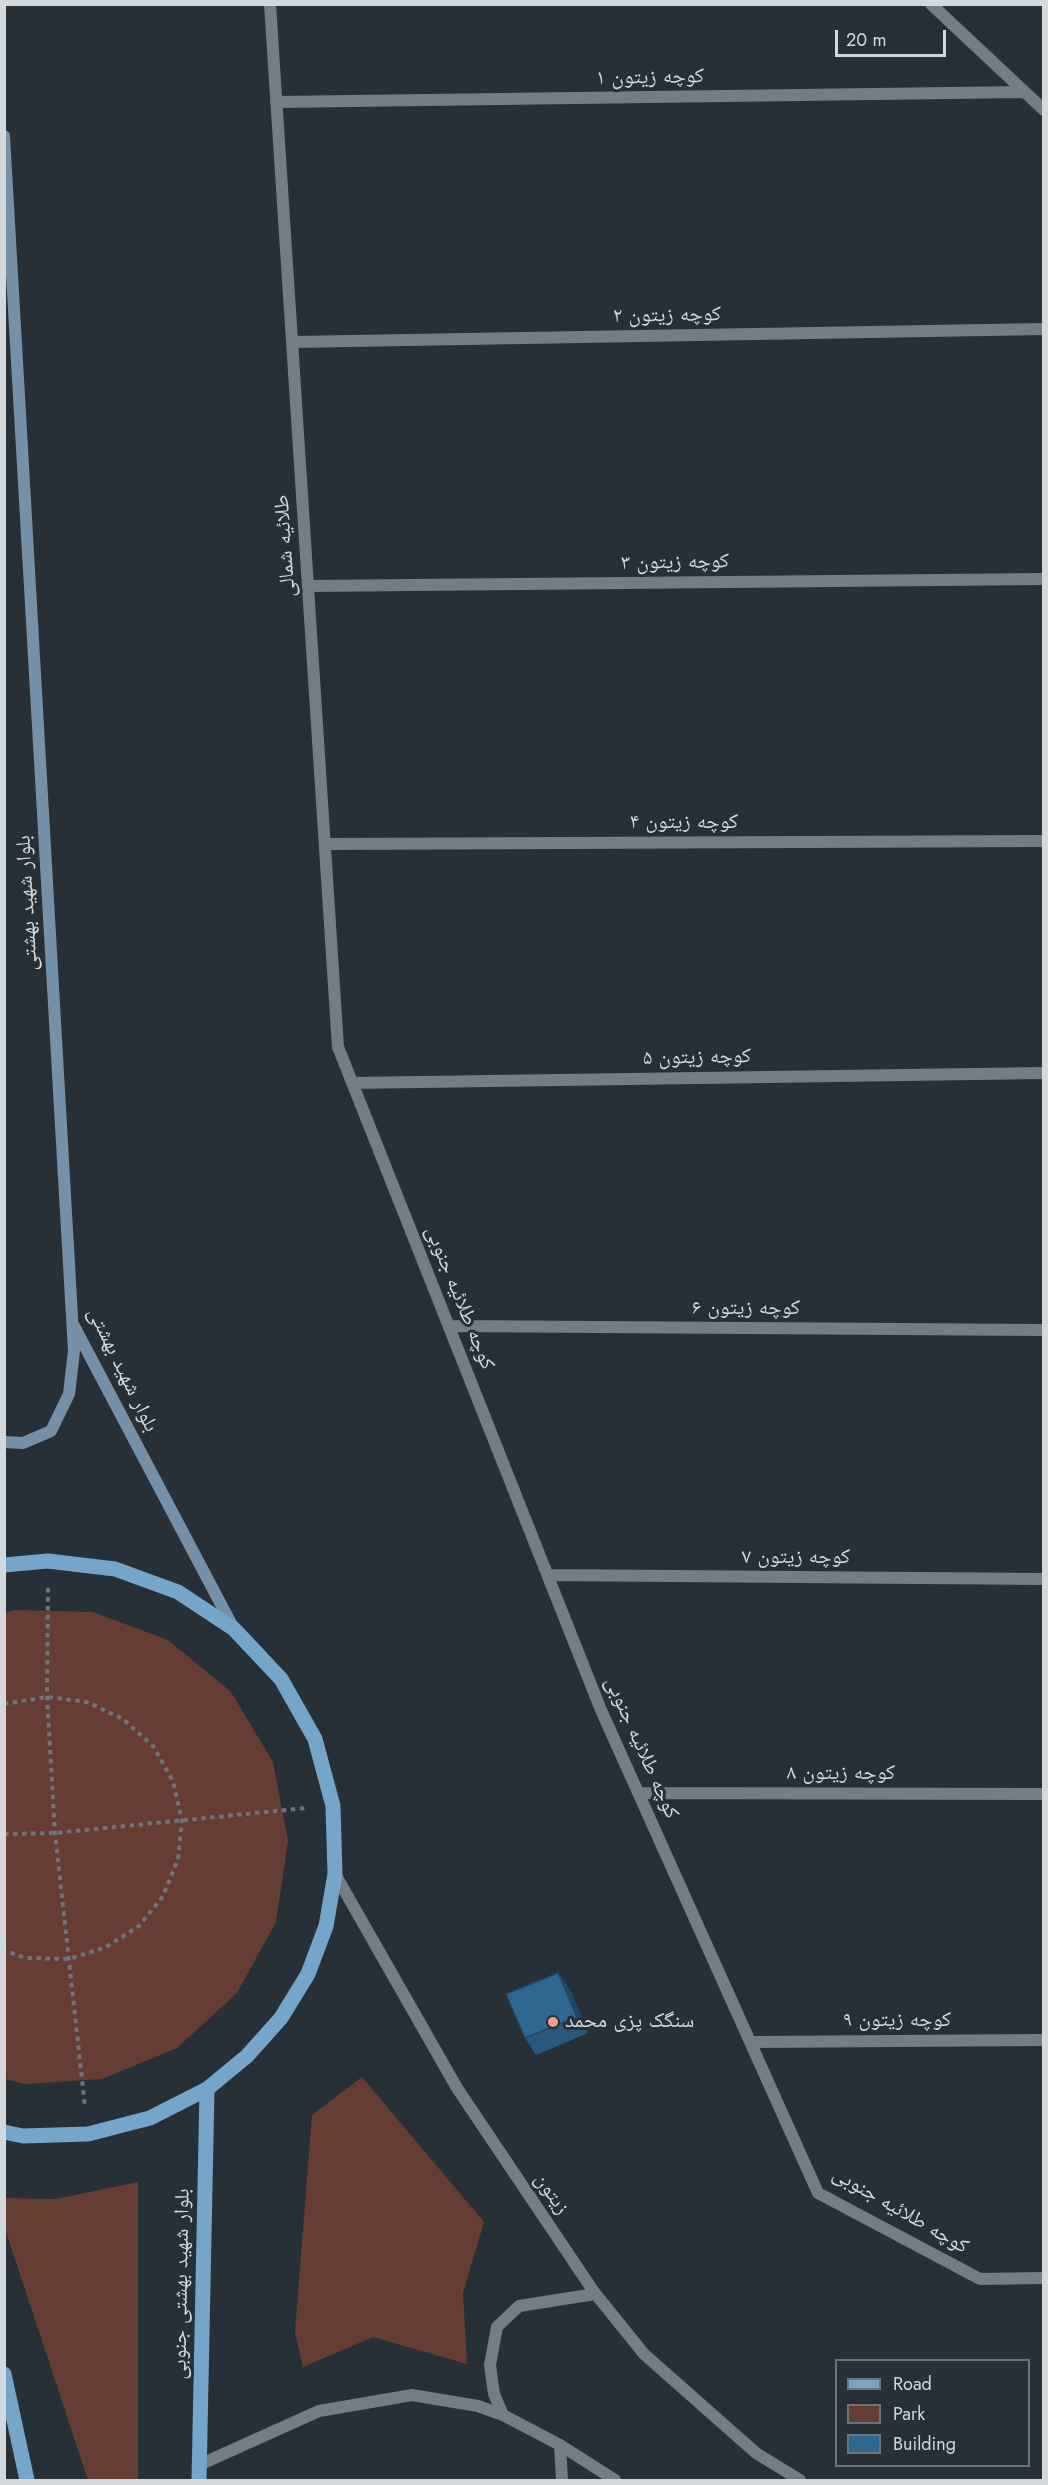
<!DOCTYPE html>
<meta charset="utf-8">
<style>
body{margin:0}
#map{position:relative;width:1048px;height:2485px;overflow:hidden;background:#283037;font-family:Jost,sans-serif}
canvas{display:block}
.frame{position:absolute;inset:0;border:6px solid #d2d8dc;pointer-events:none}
.legend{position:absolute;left:835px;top:2359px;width:195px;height:108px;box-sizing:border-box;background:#283037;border:2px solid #6c7379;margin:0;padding:8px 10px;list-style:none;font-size:18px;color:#d2d8dc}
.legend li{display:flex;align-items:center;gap:12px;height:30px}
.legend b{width:30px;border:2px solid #6c7379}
.scale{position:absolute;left:835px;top:30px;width:111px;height:27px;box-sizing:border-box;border:3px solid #d2d8dc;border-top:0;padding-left:8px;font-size:18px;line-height:21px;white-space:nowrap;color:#d2d8dc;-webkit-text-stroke:4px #283037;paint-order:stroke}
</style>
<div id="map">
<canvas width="1048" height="2485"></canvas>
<div class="frame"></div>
<ul class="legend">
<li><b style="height:8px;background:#75a5c8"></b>Road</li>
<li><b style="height:16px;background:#653d33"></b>Park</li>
<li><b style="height:16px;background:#2e6790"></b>Building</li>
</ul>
<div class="scale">20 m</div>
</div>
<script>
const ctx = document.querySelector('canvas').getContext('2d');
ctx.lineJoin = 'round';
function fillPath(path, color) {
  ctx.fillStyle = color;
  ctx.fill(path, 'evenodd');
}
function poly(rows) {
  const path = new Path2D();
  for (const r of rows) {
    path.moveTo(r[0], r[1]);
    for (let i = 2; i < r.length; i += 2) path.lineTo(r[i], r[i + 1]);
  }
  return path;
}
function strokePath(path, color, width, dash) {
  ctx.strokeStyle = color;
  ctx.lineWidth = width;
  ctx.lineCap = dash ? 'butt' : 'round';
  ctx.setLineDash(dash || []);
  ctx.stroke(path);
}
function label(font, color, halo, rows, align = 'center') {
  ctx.font = font + ' Jost,"Noto Naskh Arabic",sans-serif';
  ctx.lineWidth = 6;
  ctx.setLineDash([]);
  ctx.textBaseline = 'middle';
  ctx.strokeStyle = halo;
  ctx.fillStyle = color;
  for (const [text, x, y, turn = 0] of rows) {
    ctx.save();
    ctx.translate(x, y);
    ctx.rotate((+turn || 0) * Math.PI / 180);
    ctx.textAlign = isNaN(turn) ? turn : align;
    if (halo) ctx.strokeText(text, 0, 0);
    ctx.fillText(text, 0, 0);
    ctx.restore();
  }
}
const green = poly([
 [15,1610,93,1612,168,1640,231,1692,273,1762,288,1841,276,1922,237,1993,177,2048,102,2079,25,2084,5,2079,4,1613],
 [362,2077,484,2222,463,2293,467,2364,373,2337,303,2367,295,2332,312,2115],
 [138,2182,138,2480,88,2480,5,2229,5,2198,56,2199]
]);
const path = poly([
 [48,1588,47,1697,55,1833,85,2107],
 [4,1704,47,1697,87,1702,123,1719,153,1746,173,1781,182,1821,178,1859,163,1896,139,1926,106,1947,69,1959,25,1958,4,1950],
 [4,1834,55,1833,306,1808]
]);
const minor = poly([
 [270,4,338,1047,601,1710,818,2193,980,2279,1044,2278],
 [931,4,1044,110],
 [276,102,1024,92],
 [292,342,1044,329],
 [308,586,1044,579],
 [325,844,1044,841],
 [352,1083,1044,1073],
 [449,1326,1044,1330],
 [548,1575,1044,1579],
 [639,1793,1044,1794],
 [751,2042,1044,2040],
 [560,2445,562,2480]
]);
const tertiary = poly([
 [335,1874,457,2088,594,2292,644,2354,756,2453,800,2480],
 [503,2415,494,2394,490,2365,497,2327,519,2306,595,2294],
 [199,2465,319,2411,412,2395,478,2406,503,2415,560,2445,615,2480]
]);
const secondary = poly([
 [4,136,74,1351,69,1394,51,1431,23,1443,4,1442],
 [74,1326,234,1629]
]);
const primary = poly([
 [4,1565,48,1561,115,1569,178,1592,234,1629,281,1679,315,1739,333,1806,335,1874,326,1926,308,1974,281,2018,247,2056,207,2089,150,2118,88,2134,23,2136,4,2132],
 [4,2374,27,2480],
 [199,2480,207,2089]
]);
const wall = poly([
 [570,1989,588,2033,536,2055,525,2038]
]);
const shadedWall = poly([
 [558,1973,570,1989,588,2033,577,2017]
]);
const building = poly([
 [558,1973,577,2017,525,2038,506,1994,558,1973]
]);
const markers = [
 [553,2022,6,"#f49e89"]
];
const streetNames = [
 ["کوچه زیتون ۱",650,78,-1],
 ["کوچه زیتون ۲",667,316,-1],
 ["طلائیه شمالی",286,546,-94],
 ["کوچه زیتون ۳",675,563,-1],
 ["کوچه زیتون ۴",684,823],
 ["بلوار شهید بهشتی",28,903,-93],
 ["کوچه زیتون ۵",697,1058,-1],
 ["کوچه طلائیه جنوبی",459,1298,68],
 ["کوچه زیتون ۶",746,1309],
 ["بلوار شهید بهشتی",122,1370,64],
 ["کوچه زیتون ۷",796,1558],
 ["کوچه طلائیه جنوبی",641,1748,66],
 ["کوچه زیتون ۸",841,1774],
 ["کوچه زیتون ۹",897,2021],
 ["زيتون",551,2194,56],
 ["کوچه طلائیه جنوبی",900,2211,30],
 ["بلوار شهید بهشتی جنوبی",182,2284,-89]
];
const poiNames = [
 ["سنگک پزی محمد",565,2022]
];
fillPath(green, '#653d33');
strokePath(path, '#6d757a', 4, [4.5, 4.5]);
strokePath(minor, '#737d85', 12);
strokePath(tertiary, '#737d85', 12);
strokePath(secondary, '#7491a7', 12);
strokePath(primary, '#75a5c8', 15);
fillPath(wall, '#28597c');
fillPath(shadedWall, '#204865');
fillPath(building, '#2e6790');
strokePath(building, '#204865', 1.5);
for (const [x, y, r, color] of markers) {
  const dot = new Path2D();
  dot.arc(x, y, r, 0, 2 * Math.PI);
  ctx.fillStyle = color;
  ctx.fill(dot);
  strokePath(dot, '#283037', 2);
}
label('21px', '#d2d8dc', '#283037', streetNames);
label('21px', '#d2d8dc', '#283037', poiNames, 'left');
</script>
